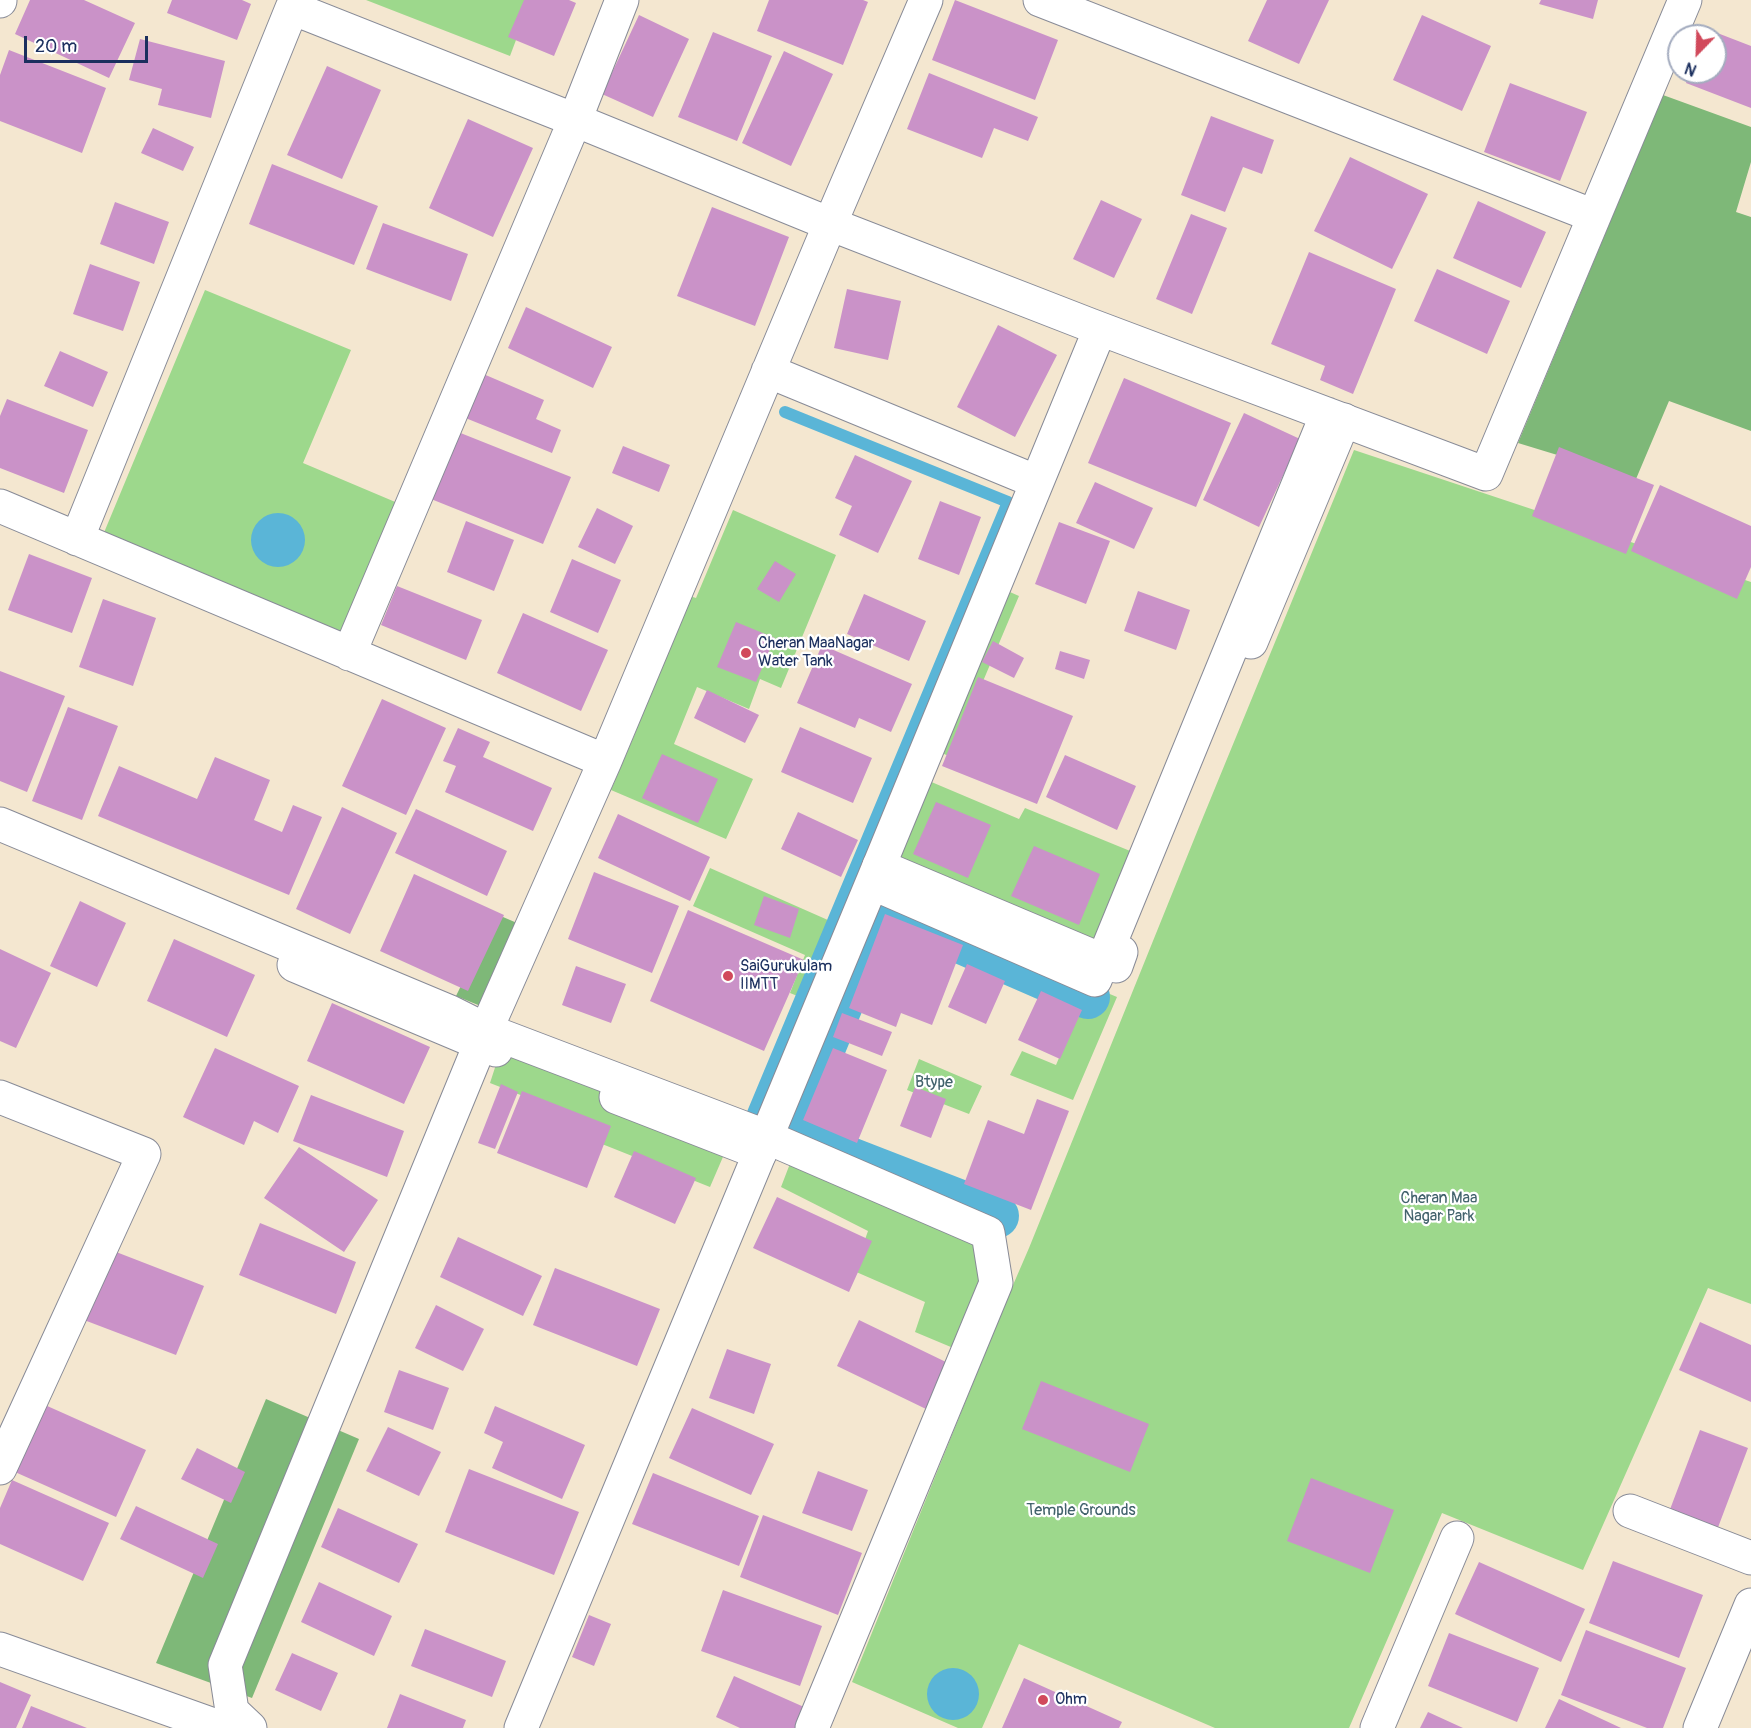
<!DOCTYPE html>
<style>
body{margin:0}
#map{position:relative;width:1751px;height:1728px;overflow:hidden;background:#f4e7d0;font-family:Pangolin,sans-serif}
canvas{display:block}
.north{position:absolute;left:1667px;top:24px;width:60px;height:60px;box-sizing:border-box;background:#fff;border:2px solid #a4acbf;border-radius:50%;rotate:203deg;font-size:16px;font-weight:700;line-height:24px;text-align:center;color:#1b2f5e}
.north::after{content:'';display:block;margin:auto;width:21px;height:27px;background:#d1495b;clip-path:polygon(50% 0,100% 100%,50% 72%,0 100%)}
.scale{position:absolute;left:24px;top:36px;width:124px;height:27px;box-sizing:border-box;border:3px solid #1b2f5e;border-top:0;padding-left:8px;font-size:18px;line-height:21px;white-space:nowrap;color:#1b2f5e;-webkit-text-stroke:4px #fff;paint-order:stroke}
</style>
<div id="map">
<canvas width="1751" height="1728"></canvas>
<div class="north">N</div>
<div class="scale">20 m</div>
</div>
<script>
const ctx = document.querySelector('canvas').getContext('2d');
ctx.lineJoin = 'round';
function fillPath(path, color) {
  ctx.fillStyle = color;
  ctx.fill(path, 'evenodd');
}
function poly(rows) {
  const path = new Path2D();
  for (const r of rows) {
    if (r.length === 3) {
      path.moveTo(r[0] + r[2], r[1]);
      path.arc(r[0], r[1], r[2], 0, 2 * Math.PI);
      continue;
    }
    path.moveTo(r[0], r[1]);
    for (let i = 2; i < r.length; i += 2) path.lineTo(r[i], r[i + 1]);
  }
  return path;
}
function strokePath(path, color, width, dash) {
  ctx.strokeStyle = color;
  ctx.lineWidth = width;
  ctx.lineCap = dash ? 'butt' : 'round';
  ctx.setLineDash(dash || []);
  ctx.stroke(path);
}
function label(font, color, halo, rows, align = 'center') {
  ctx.font = font + ' Pangolin,sans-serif';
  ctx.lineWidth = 4.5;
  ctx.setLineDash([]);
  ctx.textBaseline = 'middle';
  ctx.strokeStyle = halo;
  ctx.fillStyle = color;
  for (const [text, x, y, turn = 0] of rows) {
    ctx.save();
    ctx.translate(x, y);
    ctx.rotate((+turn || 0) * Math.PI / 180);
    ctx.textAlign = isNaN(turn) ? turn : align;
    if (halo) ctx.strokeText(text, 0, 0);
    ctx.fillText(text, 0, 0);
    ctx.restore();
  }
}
const green = poly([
 [366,0,531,0,510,56],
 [205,290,351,350,303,463,400,504,345,635,103,535],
 [1354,450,1751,582,1751,1304,1708,1288,1583,1570,1442,1513,1349,1728,1215,1728,1019,1644,982,1728,958,1728,852,1682,1007,1299,1029,1248,1199,827],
 [733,510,836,555,781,688,760,679,749,709,697,687,674,744,753,779,726,839,611,790,637,729,626,724,680,593,696,598],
 [1003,589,1019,596,951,757,935,750],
 [922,778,1019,819,1025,808,1140,855,1094,965,881,874],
 [710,868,846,928,815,1003,790,993,805,955,693,906],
 [1047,968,1117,997,1073,1100,1010,1075,1022,1051,1056,1065,1077,1015,1035,996],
 [502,1046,732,1136,710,1187,597,1142,602,1127,490,1083],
 [919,1059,982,1086,969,1114,907,1090],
 [791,1161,980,1237,987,1285,958,1350,915,1332,925,1302,854,1271,868,1231,781,1187]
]);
const forest = poly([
 [1663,95,1751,127,1751,162,1736,212,1751,217,1751,431,1669,401,1636,479,1518,443],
 [496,914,524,926,488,1009,456,996],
 [266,1399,359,1439,252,1698,156,1663]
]);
const water = poly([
 [278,540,27],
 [953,1694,26]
]);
const stream = poly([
 [750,1120,1008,502,785,412]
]);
const canal = poly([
 [997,1216,788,1135,881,907,1088,997]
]);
const building = poly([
 [30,0,84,0,135,23,109,78,15,34],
 [172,0,242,0,251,4,237,40,167,13],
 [524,0,569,0,576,3,554,56,508,37],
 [769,0,863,0,868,2,843,65,757,31],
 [955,0,1058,40,1035,100,932,60],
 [1267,0,1329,0,1299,64,1248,41],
 [1541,0,1598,0,1593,19,1539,4],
 [639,15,689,39,653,117,602,94],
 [1422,15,1491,46,1462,111,1393,80],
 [1707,29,1751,46,1751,108,1686,83,1690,72,1715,72,1715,36,1704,36],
 [713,32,772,56,737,141,678,117],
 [140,39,225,61,211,118,158,105,162,89,129,80],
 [9,50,106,88,82,153,0,121,0,75],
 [784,51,833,74,791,166,742,143],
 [327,66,381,90,342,179,287,155],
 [929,73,1038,117,1028,141,994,128,982,158,907,129],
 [1510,83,1587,112,1560,181,1484,152],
 [1211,116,1274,140,1262,174,1243,167,1225,212,1181,195],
 [468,119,533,148,493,237,429,208],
 [153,128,194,147,183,171,141,153],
 [1350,157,1428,194,1392,269,1314,231],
 [272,164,378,206,354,265,249,224],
 [1101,200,1142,219,1114,278,1073,259],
 [1478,201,1546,232,1521,288,1453,258],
 [115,202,169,222,154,264,100,244],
 [712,207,789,237,755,326,677,296],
 [1191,214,1227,228,1192,314,1156,299],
 [383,223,468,254,451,301,366,269],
 [1309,252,1396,289,1353,394,1320,380,1325,366,1271,344],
 [90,264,140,282,123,331,73,314],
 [1437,269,1510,301,1487,354,1414,321],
 [847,289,901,301,888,360,834,348],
 [526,307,612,347,593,388,508,348],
 [998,325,1057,355,1015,437,957,407],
 [60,351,108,372,93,407,44,386],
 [481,373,544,400,536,419,561,430,552,453,463,417],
 [1124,378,1231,423,1196,507,1088,463],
 [7,399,88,430,64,493,0,468,0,416],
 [1244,413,1300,439,1259,527,1203,500],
 [458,432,571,477,543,544,431,499],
 [623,446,670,465,659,492,612,473],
 [1559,447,1654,485,1626,554,1532,516],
 [855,455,912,481,878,553,839,535,852,506,835,498],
 [1095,482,1153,508,1134,549,1076,523],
 [1660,485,1751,526,1751,567,1737,599,1631,551],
 [940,501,981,517,959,575,918,559],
 [597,508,633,526,615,564,578,547],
 [466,521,514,540,494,591,447,572],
 [1059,522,1110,541,1086,604,1035,584],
 [29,554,92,578,72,633,8,610],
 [572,559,621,580,598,633,550,612],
 [775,561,796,574,779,602,757,589],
 [397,586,482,620,466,660,381,625],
 [1138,591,1190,610,1176,650,1124,631],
 [864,594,926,621,909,661,847,634],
 [103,599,156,618,133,686,79,667],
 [523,613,608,650,581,711,497,673],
 [736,622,775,638,756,682,717,667],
 [993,641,1024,658,1014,678,982,662],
 [822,645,912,684,891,732,859,718,855,728,797,703],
 [1060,651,1090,660,1084,679,1055,669],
 [0,671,65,696,27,792,0,781],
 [978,677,1073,716,1037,804,942,766],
 [707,690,759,715,745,743,694,718],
 [382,699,446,728,406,815,342,786],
 [68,707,118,726,82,820,32,801],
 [800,727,872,758,853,803,781,772],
 [458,728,490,742,483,757,552,788,533,831,445,792,456,766,443,761],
 [662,754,718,779,698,823,642,798],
 [1065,755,1136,786,1117,830,1046,797],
 [215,757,270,780,254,820,282,832,293,805,322,817,289,895,98,816,119,766,197,799],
 [936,802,991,825,968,878,913,854],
 [342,807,397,833,350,934,296,909],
 [416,809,507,851,487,896,395,853],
 [798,812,858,840,841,877,781,849],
 [618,814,710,857,690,901,598,858],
 [1034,846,1100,874,1079,925,1011,896],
 [594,872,679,906,652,973,568,939],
 [414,874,504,915,468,991,380,951],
 [764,896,799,909,790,938,754,925],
 [80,901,126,923,97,987,50,966],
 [688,910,804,960,764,1051,650,1001],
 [885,914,963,945,932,1025,901,1013,896,1027,849,1008],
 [174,939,255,975,227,1037,147,1001],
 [0,949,51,973,16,1048,0,1041],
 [967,964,1005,981,986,1024,948,1007],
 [576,966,626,984,611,1023,562,1005],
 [1041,991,1082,1010,1060,1059,1018,1040],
 [332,1003,430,1047,404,1104,307,1061],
 [842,1013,892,1032,882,1056,833,1037],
 [215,1048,299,1086,278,1133,254,1121,244,1145,183,1117],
 [833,1048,887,1070,857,1143,803,1120],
 [501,1084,518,1092,495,1149,478,1143],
 [915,1087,946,1099,931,1138,900,1126],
 [522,1091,611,1126,587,1188,497,1153],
 [311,1095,404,1131,387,1177,293,1141],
 [1037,1099,1069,1111,1031,1210,964,1184,988,1120,1024,1134],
 [299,1147,378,1200,344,1252,264,1198],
 [634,1151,696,1178,675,1224,614,1197],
 [777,1197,872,1241,849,1292,753,1248],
 [260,1223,356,1262,336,1314,239,1275],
 [458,1237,542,1276,523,1316,440,1277],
 [111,1250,204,1286,176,1355,84,1320],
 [555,1268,660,1309,637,1366,533,1325],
 [436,1305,484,1329,463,1371,415,1348],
 [859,1320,948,1363,926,1409,837,1366],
 [1700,1322,1751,1345,1751,1402,1679,1370],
 [727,1349,771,1364,754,1414,709,1398],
 [399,1370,449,1388,433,1430,384,1412],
 [1041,1381,1149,1424,1130,1472,1022,1429],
 [45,1405,146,1450,116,1517,15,1472],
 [495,1406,585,1445,562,1499,492,1468,503,1442,484,1433],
 [692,1408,774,1444,751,1495,669,1458],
 [388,1427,441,1452,419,1496,366,1471],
 [1700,1430,1748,1448,1714,1538,1666,1520],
 [197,1448,245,1472,231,1503,181,1479],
 [469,1469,579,1512,554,1575,445,1532],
 [818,1471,868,1490,852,1531,802,1513],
 [653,1473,759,1516,739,1566,632,1524],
 [1311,1478,1394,1510,1370,1573,1287,1541],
 [12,1480,109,1523,83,1581,0,1544,0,1508],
 [136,1506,218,1544,203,1578,120,1539],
 [338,1508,418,1544,399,1583,321,1547],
 [763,1515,862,1553,838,1615,740,1577],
 [1613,1561,1703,1595,1679,1658,1589,1623],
 [1479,1562,1585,1609,1561,1662,1455,1614],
 [319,1582,392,1616,374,1656,301,1622],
 [723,1590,822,1626,800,1686,701,1651],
 [589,1615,611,1624,594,1666,572,1657],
 [425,1629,506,1661,492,1697,411,1666],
 [1586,1630,1686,1668,1663,1728,1647,1728,1561,1695],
 [1449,1633,1539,1668,1517,1722,1428,1686],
 [292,1653,338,1673,321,1711,275,1690],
 [734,1676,804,1707,795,1728,740,1728,716,1717],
 [1024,1678,1122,1722,1119,1728,1002,1728],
 [0,1682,31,1695,16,1728,0,1728],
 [400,1694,466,1720,463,1728,387,1728],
 [1559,1699,1621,1728,1545,1728],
 [31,1706,87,1728,22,1728],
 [1428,1712,1463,1728,1420,1728]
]);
const pedestrian = poly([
 [1251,642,1344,420],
 [879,866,1116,966,1121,952],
 [294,965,496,1050],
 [616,1097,760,1153]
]);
const minor = poly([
 [1040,0,1594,216],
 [0,1,0,0],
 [768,371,1037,482],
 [0,506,605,761],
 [77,539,292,8,575,120,830,224,1090,325,1486,474,1685,0],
 [349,654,575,120,622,0],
 [872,883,1095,980,1327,414],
 [0,1097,144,1154,0,1468],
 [1630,1511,1751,1558],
 [0,1649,222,1728],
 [521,1728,879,866,1100,329],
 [812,1728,996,1283,988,1233,757,1133,486,1030,605,761,830,224,926,0],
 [1377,1728,1457,1538],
 [1700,1728,1751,1605]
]);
const tertiary = poly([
 [0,824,450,1012,486,1030,225,1665,232,1711,250,1728]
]);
const markers = [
 [746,653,6,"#d1495b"],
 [728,976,6,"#d1495b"],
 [1043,1700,6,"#d1495b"]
];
const poiNames = [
 ["Cheran MaaNagar",758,644],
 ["Water Tank",758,662],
 ["SaiGurukulam",740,967],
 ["IIMTT",740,985],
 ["Ohm",1055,1700]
];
const parkNames = [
 ["Btype",934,1083],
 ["Cheran Maa",1439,1199],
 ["Nagar Park",1439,1217],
 ["Temple Grounds",1081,1511]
];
fillPath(green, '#9dd88c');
fillPath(forest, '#7eb878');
fillPath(water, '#5ab5d7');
strokePath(stream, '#5ab5d7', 12);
strokePath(canal, '#5ab5d7', 44);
fillPath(building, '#ca92c8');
strokePath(pedestrian, '#888b97', 35);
strokePath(minor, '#888b97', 35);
strokePath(tertiary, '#888b97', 35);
strokePath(pedestrian, '#fff', 33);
strokePath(minor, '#fff', 33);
strokePath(tertiary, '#fff', 33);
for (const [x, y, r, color] of markers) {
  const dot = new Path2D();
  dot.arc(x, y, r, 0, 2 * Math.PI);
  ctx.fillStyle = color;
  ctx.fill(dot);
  strokePath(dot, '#fff', 2);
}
label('16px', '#1b2f5e', '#fff', poiNames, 'left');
label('16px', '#42626c', '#fff', parkNames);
</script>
